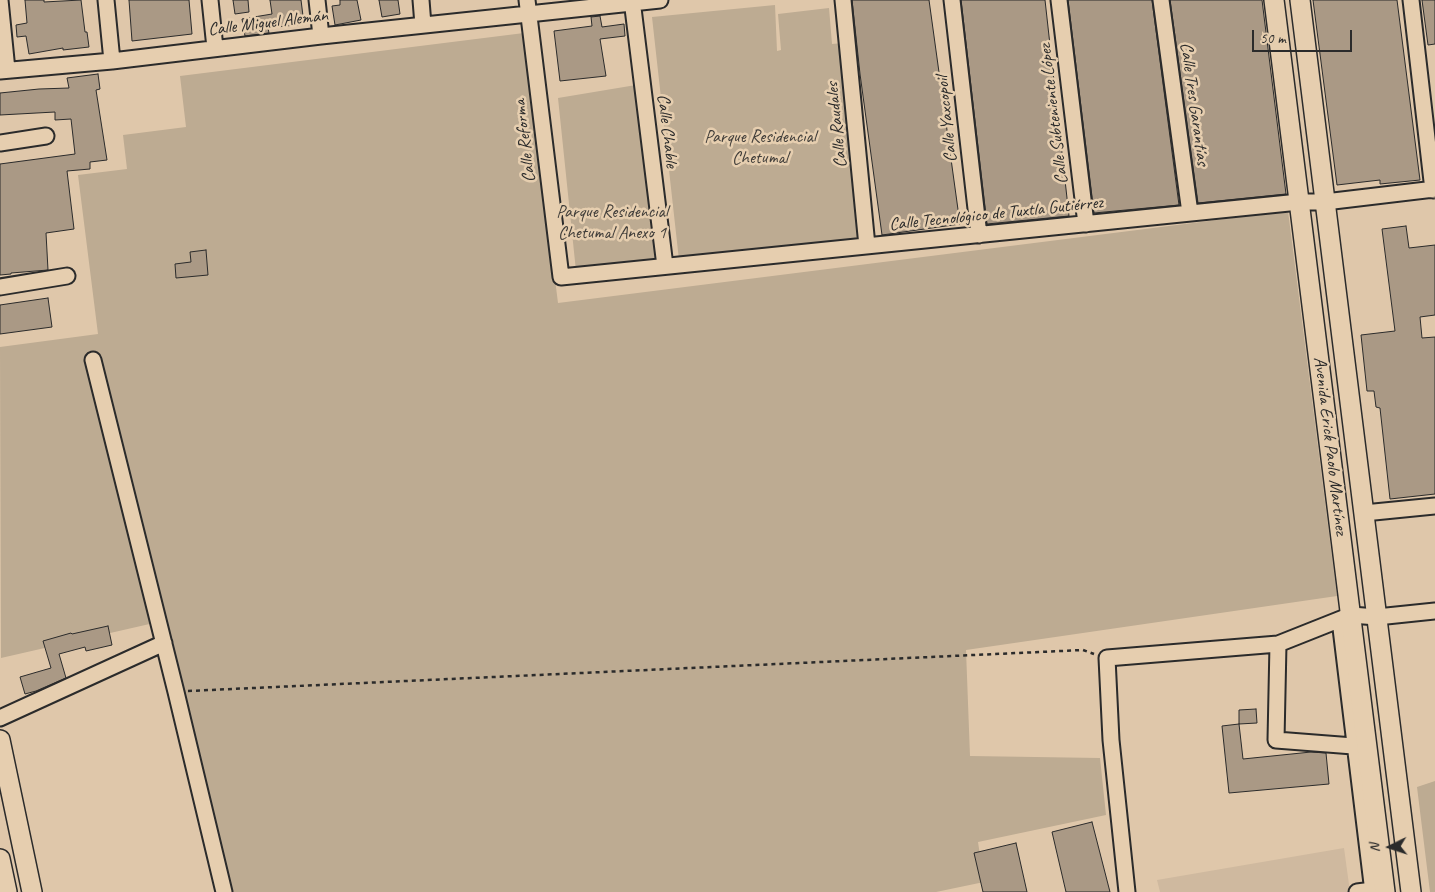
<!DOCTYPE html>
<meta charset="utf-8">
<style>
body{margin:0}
#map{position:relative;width:1435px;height:892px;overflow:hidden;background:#dfc7aa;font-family:Caveat,sans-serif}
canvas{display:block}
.north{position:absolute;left:1365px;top:822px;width:50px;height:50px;-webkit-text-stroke:4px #e6ceaf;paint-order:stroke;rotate:266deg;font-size:14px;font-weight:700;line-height:20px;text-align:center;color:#2b2b2b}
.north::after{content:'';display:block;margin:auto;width:18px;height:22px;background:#2b2b2b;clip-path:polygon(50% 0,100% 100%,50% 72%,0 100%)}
.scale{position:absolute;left:1252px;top:30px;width:100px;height:22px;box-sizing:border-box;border:2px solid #2b2b2b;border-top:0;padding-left:6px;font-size:15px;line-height:18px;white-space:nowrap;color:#2b2b2b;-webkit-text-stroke:4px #e6ceaf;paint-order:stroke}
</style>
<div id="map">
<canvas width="1435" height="892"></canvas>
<div class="north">N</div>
<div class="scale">50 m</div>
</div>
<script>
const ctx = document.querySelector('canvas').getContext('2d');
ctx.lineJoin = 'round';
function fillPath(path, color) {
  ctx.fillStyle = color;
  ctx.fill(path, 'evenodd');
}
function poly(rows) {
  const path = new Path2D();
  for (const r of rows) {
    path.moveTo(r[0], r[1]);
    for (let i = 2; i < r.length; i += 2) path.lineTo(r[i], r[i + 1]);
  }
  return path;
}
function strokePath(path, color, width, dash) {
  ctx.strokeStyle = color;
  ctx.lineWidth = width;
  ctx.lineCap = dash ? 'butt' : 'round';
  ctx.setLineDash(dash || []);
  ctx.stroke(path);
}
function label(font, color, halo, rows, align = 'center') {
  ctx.font = font + ' Caveat,sans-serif';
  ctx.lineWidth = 5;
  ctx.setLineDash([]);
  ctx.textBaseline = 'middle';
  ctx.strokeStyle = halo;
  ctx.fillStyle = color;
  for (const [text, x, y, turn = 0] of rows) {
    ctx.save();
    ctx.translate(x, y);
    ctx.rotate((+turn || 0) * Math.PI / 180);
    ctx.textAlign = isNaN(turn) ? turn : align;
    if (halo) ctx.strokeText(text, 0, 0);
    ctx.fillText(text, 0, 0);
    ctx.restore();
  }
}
const built = poly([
 [1344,848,1350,892,1160,892,1157,880]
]);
const green = poly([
 [775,5,777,51,781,50,778,14,829,8,832,44,843,43,863,243,679,260,652,17],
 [524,33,558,303,1288,211,1337,596,966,650,970,756,1100,758,1106,815,978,842,984,882,936,892,233,892,167,620,1,658,0,347,98,334,78,175,127,169,123,135,186,127,180,76],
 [636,85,660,263,576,271,558,98],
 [1435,781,1435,892,1430,892,1417,787]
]);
const building = poly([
 [25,0,44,0,44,2,81,0,85,32,87,32,89,47,63,50,63,48,29,54,26,36,17,37,16,25,27,23,25,0],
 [129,0,189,0,192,34,132,41,129,0],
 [233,0,248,0,249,12,235,14,233,0],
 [270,0,301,0,304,24,268,28,269,33,245,36,242,19,272,14,270,0],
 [340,0,357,0,361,20,335,25,332,6,340,5,340,0],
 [379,0,398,0,400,14,382,17,379,0],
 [852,0,929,0,960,224,882,235,860,74,852,0],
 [961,0,1045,0,1069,216,987,224,961,0],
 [1068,0,1152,0,1179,205,1094,213,1068,0],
 [1170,0,1262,0,1286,194,1198,203,1170,0],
 [1313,0,1397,0,1420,180,1380,184,1380,180,1337,185,1313,0],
 [1422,0,1435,0,1435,44,1428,45,1422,0],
 [600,16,602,27,624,24,625,36,600,39,606,76,560,81,554,31,592,26,591,17,600,16],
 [98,74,100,89,96,90,107,160,90,162,90,169,67,171,74,229,46,233,48,270,11,273,11,274,0,275,0,164,75,154,71,119,55,120,55,112,0,115,0,93,39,89,69,88,67,78,98,74],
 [1406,226,1409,248,1435,245,1435,315,1420,317,1422,338,1435,337,1435,494,1390,499,1380,408,1376,407,1374,391,1367,391,1361,335,1395,331,1382,229,1406,226],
 [206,250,208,275,176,278,175,264,191,262,190,252,206,250],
 [48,298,52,327,0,334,0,305,48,298],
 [108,626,112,645,86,651,85,647,59,654,66,678,36,691,25,694,20,677,51,668,43,641,71,633,72,634,108,626],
 [1256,709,1257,723,1239,724,1239,710,1256,709],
 [1239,724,1243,759,1311,752,1326,753,1329,784,1229,793,1222,726,1239,724],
 [1092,822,1110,892,1066,892,1052,832,1092,822],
 [1016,843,1027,892,983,892,974,853,1016,843]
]);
const path = poly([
 [188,691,1083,650,1094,654]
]);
const minor = poly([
 [0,0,7,70],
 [106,0,112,61],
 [210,0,215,48],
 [317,0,321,36],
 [421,0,423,25],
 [527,0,561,277,1299,202,1325,202,1435,189],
 [632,0,665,266],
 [843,0,867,246],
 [952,0,979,235],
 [1059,0,1086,224],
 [1161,0,1190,213],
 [1411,0,1433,190],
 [0,71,112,61,321,36,660,0],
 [0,143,46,136],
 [0,287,67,276],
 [93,360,176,692,224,892],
 [1364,513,1435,506],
 [1340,620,1373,892],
 [1278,644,1276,740,1366,747],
 [0,718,164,643],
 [1127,892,1111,740,1107,658,1278,644,1351,615,1377,617,1435,611],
 [1357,892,1373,890]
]);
const major = poly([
 [1274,0,1385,892],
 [1300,0,1411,892],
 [0,740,32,892],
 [0,859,7,892]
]);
const streetNames = [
 ["Calle Miguel Alemán",268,23,-7],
 ["Calle Tres Garantías",1194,104,82],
 ["Calle Subteniente López",1054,114,-97],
 ["Calle Yaxcopoil",947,119,-96],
 ["Calle Raudales",837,125,-96],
 ["Calle Chable",667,131,83],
 ["Calle Reforma",525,141,-97],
 ["Calle Tecnológico de Tuxtla Gutiérrez",996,214,-6],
 ["Avenida Erick Paolo Martínez",1330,446,83]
];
const parkNames = [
 ["Parque Residencial",760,137],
 ["Chetumal",760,158],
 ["Parque Residencial",612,212],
 ["Chetumal Anexo 1",612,233]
];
fillPath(built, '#cfb99f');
fillPath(green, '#bdab92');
fillPath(building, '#aa9985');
strokePath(building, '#2b2b2b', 1);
strokePath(minor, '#2b2b2b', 19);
strokePath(major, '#2b2b2b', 22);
strokePath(path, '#2b2b2b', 2.5, [4, 4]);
strokePath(minor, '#e6ceaf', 15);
strokePath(major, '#e6ceaf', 19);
label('18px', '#2b2b2b', '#e6ceaf', streetNames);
label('18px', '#413e3a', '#e6ceaf', parkNames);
</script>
